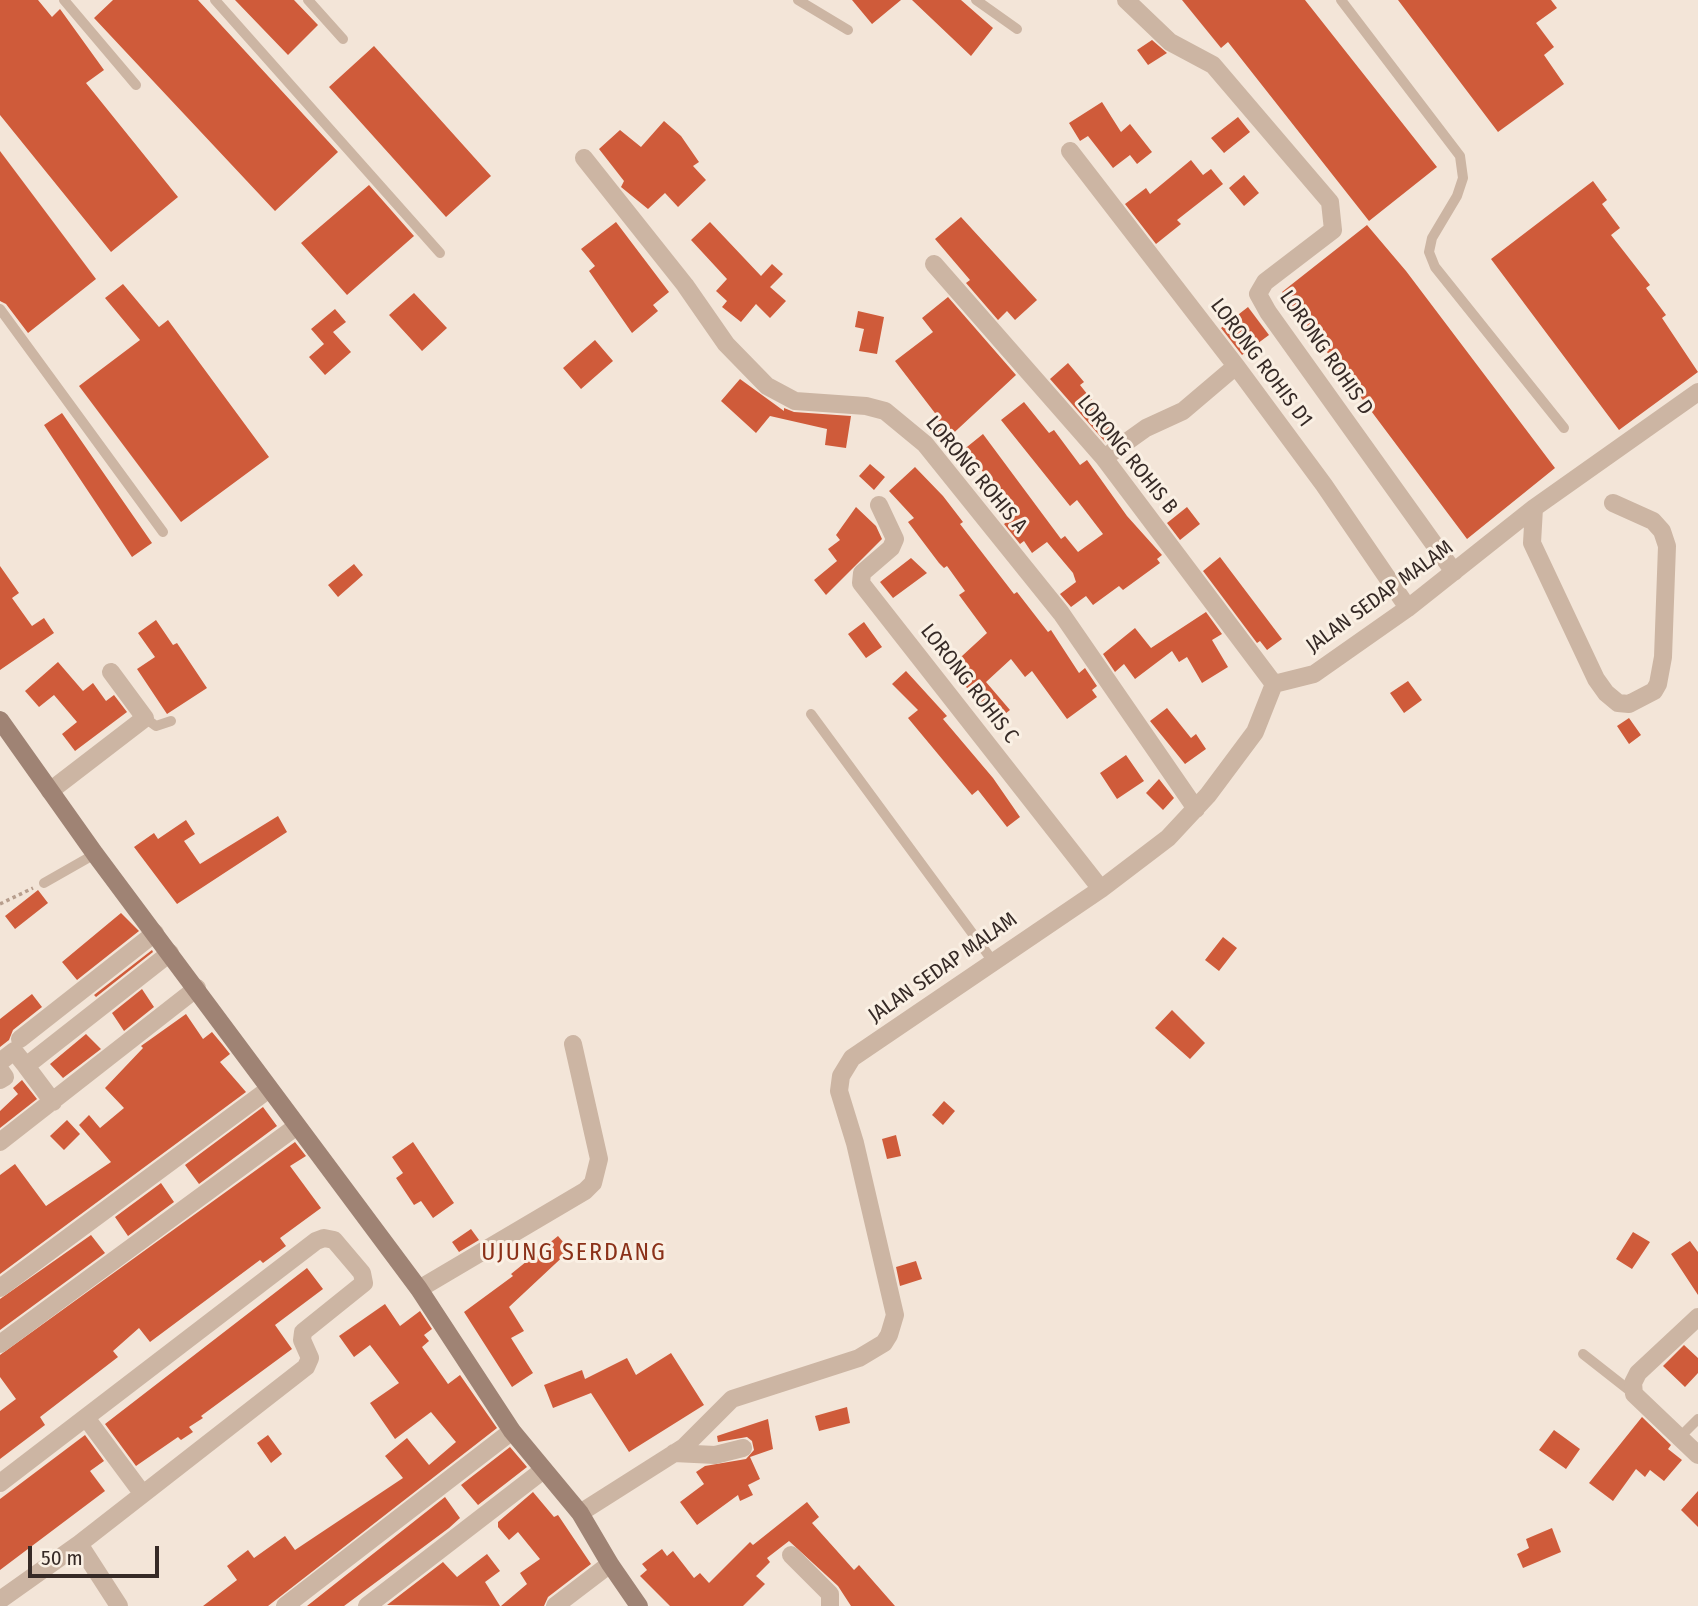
<!DOCTYPE html>
<style>
body{margin:0}
#map{position:relative;width:1698px;height:1606px;overflow:hidden;background:#f3e5d8;font-family:"Fira Sans Condensed",sans-serif}
canvas{display:block}
.scale{position:absolute;left:28px;top:1546px;width:131px;height:32px;box-sizing:border-box;border:4px solid #362a26;border-top:0;padding-left:9px;font-size:21px;line-height:24px;white-space:nowrap;color:#362a26;-webkit-text-stroke:5px #faf0e4;paint-order:stroke}
</style>
<div id="map">
<canvas width="1698" height="1606"></canvas>
<div class="scale">50 m</div>
</div>
<script>
const ctx = document.querySelector('canvas').getContext('2d');
ctx.lineJoin = 'round';
function fillPath(path, color) {
  ctx.fillStyle = color;
  ctx.fill(path, 'evenodd');
}
function poly(rows) {
  const path = new Path2D();
  for (const r of rows) {
    path.moveTo(r[0], r[1]);
    for (let i = 2; i < r.length; i += 2) path.lineTo(r[i], r[i + 1]);
  }
  return path;
}
function strokePath(path, color, width, dash) {
  ctx.strokeStyle = color;
  ctx.lineWidth = width;
  ctx.lineCap = dash ? 'butt' : 'round';
  ctx.setLineDash(dash || []);
  ctx.stroke(path);
}
function label(font, color, halo, rows, align = 'center') {
  ctx.font = font + ' "Fira Sans Condensed",sans-serif';
  ctx.lineWidth = 6;
  ctx.setLineDash([]);
  ctx.textBaseline = 'middle';
  ctx.strokeStyle = halo;
  ctx.fillStyle = color;
  for (const [text, x, y, turn = 0] of rows) {
    ctx.save();
    ctx.translate(x, y);
    ctx.rotate((+turn || 0) * Math.PI / 180);
    ctx.textAlign = isNaN(turn) ? turn : align;
    if (halo) ctx.strokeText(text, 0, 0);
    ctx.fillText(text, 0, 0);
    ctx.restore();
  }
}
const building = poly([
 [0,0,38,0,52,17,60,9,104,70,86,83,178,197,111,252,0,115],
 [113,0,198,0,338,152,275,211,94,18],
 [235,0,294,0,318,25,288,55],
 [852,0,901,0,872,24],
 [912,0,961,0,993,28,971,56],
 [1182,0,1305,0,1437,167,1369,221,1228,42,1221,48],
 [1398,0,1551,0,1557,8,1536,23,1554,47,1544,55,1564,84,1498,132],
 [1152,40,1167,53,1148,65,1137,50],
 [374,46,491,176,446,217,329,87],
 [1102,102,1121,132,1130,124,1152,152,1137,164,1130,155,1113,168,1088,136,1080,141,1069,123],
 [1238,117,1250,132,1224,153,1211,138],
 [664,121,681,136,699,162,693,166,706,180,678,207,665,193,648,209,621,187,624,181,599,149,620,130,641,147],
 [0,151,96,279,28,333,6,304,0,301],
 [1191,160,1203,175,1211,169,1223,184,1177,220,1181,224,1156,244,1125,204,1146,188,1150,194],
 [1244,175,1259,193,1244,206,1229,188],
 [1593,181,1607,200,1602,204,1620,228,1611,235,1650,285,1646,288,1666,315,1662,318,1698,372,1619,430,1491,259],
 [369,185,414,236,347,295,301,243],
 [961,217,1037,300,1015,320,1007,311,998,320,966,283,970,280,935,239],
 [616,222,669,292,653,305,658,311,632,333,589,271,595,266,581,249],
 [710,222,761,276,772,264,783,274,770,287,786,301,770,318,756,304,741,322,722,307,727,301,716,291,727,279,691,240],
 [1367,225,1406,271,1555,468,1467,539,1282,292],
 [123,284,159,327,168,320,269,457,181,522,79,386,140,340,105,298],
 [414,293,447,328,422,351,389,315],
 [948,297,1016,375,945,441,930,424,938,417,895,361,933,332,922,318],
 [1248,307,1269,335,1242,355,1221,328],
 [335,309,346,322,333,332,351,352,325,375,309,357,324,344,311,329],
 [858,311,884,317,877,354,859,351,864,329,855,327],
 [595,340,613,361,581,389,563,368],
 [1068,363,1084,382,1080,385,1119,434,1106,443,1050,379],
 [740,379,784,411,784,408,794,412,851,416,846,448,825,445,827,429,770,416,756,433,721,401],
 [1024,402,1049,433,1054,430,1080,465,1087,460,1127,516,1162,555,1157,559,1160,563,1123,590,1119,586,1093,605,1086,596,1071,607,1060,594,1076,582,1073,573,1047,542,1032,553,1024,541,1020,544,1004,524,1019,513,989,477,981,470,974,475,957,455,983,434,1061,539,1065,536,1078,552,1103,534,1077,500,1070,506,1001,420],
 [62,413,152,543,132,557,44,425],
 [870,464,885,477,874,490,859,476],
 [915,467,943,496,963,522,960,524,1014,594,1017,592,1048,632,1051,630,1079,673,1085,668,1097,686,1092,690,1097,697,1067,719,1032,671,1025,677,1011,659,986,682,1010,710,993,723,974,700,976,698,949,668,987,633,959,595,965,591,947,566,944,568,939,563,908,522,914,518,889,491],
 [856,507,876,526,882,539,826,595,814,580,837,561,828,549,840,540,836,535],
 [1187,507,1200,524,1180,540,1167,523],
 [1220,557,1282,639,1267,650,1260,641,1257,643,1203,571],
 [911,558,927,573,893,598,880,582],
 [354,564,363,575,338,597,328,585],
 [0,566,19,593,12,598,32,626,44,618,54,633,0,670],
 [1206,612,1222,634,1212,640,1228,667,1202,683,1187,657,1179,662,1172,651,1135,679,1124,664,1115,672,1103,654,1135,628,1151,648],
 [156,620,173,645,177,643,207,688,167,714,137,669,155,657,138,633],
 [864,622,882,647,866,658,848,634],
 [58,662,83,691,93,683,106,701,114,695,127,712,75,751,62,734,77,722,54,695,39,707,25,691],
 [906,671,947,716,943,719,993,778,1020,817,1007,827,978,790,972,795,908,718,918,710,892,684],
 [1408,681,1422,700,1404,713,1390,693],
 [1167,708,1191,738,1196,734,1206,749,1185,764,1150,721],
 [1629,718,1641,735,1629,744,1617,726],
 [1126,755,1144,781,1117,799,1100,773],
 [1159,779,1174,798,1163,810,1146,793],
 [278,816,287,832,177,904,134,847,154,833,158,839,186,820,195,834,184,841,200,864],
 [38,890,48,903,15,929,5,916],
 [121,913,139,931,77,980,62,962],
 [1223,937,1237,948,1219,971,1205,960],
 [152,950,153,952,96,997,94,995],
 [142,989,154,1007,124,1031,112,1013],
 [32,994,42,1007,13,1030,9,1040,0,1047,0,1019],
 [1172,1010,1205,1043,1190,1059,1155,1028],
 [186,1014,203,1039,212,1032,222,1044,230,1054,220,1062,246,1092,0,1274,0,1175,15,1164,46,1206,111,1162,79,1125,89,1115,100,1128,124,1108,105,1088,143,1048,141,1046],
 [86,1034,101,1049,63,1078,50,1064],
 [22,1080,37,1099,0,1128,0,1111,18,1094,13,1088],
 [944,1101,955,1111,943,1125,932,1115],
 [263,1107,277,1126,199,1184,185,1165],
 [67,1120,80,1134,64,1150,50,1136],
 [896,1135,901,1156,887,1159,882,1139],
 [295,1142,306,1156,290,1166,321,1208,280,1238,286,1246,263,1263,260,1260,150,1342,139,1328,113,1351,118,1357,40,1417,45,1425,0,1459,0,1411,16,1399,0,1377,0,1355],
 [413,1142,454,1203,433,1218,421,1201,414,1205,396,1178,403,1173,392,1157],
 [161,1183,174,1202,128,1236,115,1217],
 [471,1229,479,1240,459,1252,452,1242],
 [1633,1232,1650,1242,1632,1269,1616,1259],
 [91,1235,105,1253,0,1330,0,1299],
 [558,1236,570,1250,509,1307,524,1331,511,1338,533,1373,512,1387,464,1312,513,1276,511,1274],
 [1690,1241,1698,1252,1698,1295,1671,1254],
 [916,1261,922,1279,900,1286,896,1267],
 [307,1268,323,1289,275,1325,292,1349,201,1416,203,1418,189,1427,193,1432,181,1440,178,1437,136,1466,105,1424],
 [385,1304,400,1326,420,1311,432,1329,424,1335,429,1341,422,1347,448,1384,460,1375,497,1428,268,1606,203,1606,237,1580,227,1566,248,1550,254,1558,285,1536,295,1550,403,1478,385,1456,407,1438,429,1465,456,1442,431,1412,395,1439,370,1403,399,1383,370,1345,354,1357,339,1336],
 [1684,1345,1698,1358,1698,1373,1685,1387,1663,1366],
 [671,1353,704,1405,629,1452,591,1393,553,1408,544,1385,582,1370,585,1379,627,1358,636,1375],
 [847,1407,850,1423,819,1431,815,1416],
 [1642,1417,1671,1445,1668,1449,1682,1460,1664,1481,1650,1470,1645,1477,1636,1469,1613,1501,1589,1483],
 [768,1419,773,1449,750,1457,760,1479,748,1485,753,1495,740,1501,738,1495,697,1525,680,1502,704,1484,696,1472,705,1466,746,1459,754,1450,752,1441,747,1437,718,1442,717,1436],
 [1554,1430,1580,1449,1566,1469,1539,1450],
 [85,1435,104,1461,90,1471,105,1491,0,1570,0,1499],
 [268,1435,282,1454,271,1463,257,1443],
 [510,1447,527,1467,478,1505,461,1485],
 [1698,1491,1698,1527,1681,1510],
 [533,1492,554,1517,558,1515,591,1564,548,1597,544,1606,501,1606,527,1584,520,1573,540,1559,518,1532,509,1540,498,1527,498,1522],
 [445,1497,460,1518,449,1528,344,1606,307,1606],
 [807,1502,819,1517,812,1523,854,1570,859,1565,895,1606,851,1606,838,1586,789,1541,767,1558,770,1562,756,1576,765,1584,743,1606,670,1606,640,1576,647,1570,642,1564,662,1549,667,1556,673,1551,694,1578,700,1573,709,1583,750,1542,753,1545],
 [1552,1528,1561,1552,1523,1568,1517,1554,1529,1548,1526,1539],
 [487,1554,500,1571,485,1582,500,1606,387,1605,443,1562,457,1577]
]);
const path = poly([
 [0,904,33,888]
]);
const service = poly([
 [64,0,136,85],
 [215,0,440,253],
 [308,0,343,39],
 [798,0,848,30],
 [976,0,1017,29],
 [1341,0,1460,156,1463,178,1457,196,1432,238,1429,252,1435,267,1564,428],
 [0,309,163,532],
 [811,714,992,960],
 [145,718,156,726,171,721],
 [44,883,95,854],
 [1583,1354,1634,1394],
 [1680,1437,1698,1419]
]);
const minor = poly([
 [1126,0,1170,42,1213,65,1330,202,1333,230,1265,282,1258,294,1268,312,1454,572],
 [1070,151,1236,366,1324,485,1408,608],
 [584,158,685,285,726,344,767,386,795,401,866,406,885,411,925,444,1061,613,1196,809],
 [934,264,1104,458,1274,684],
 [1104,458,1146,428,1183,411,1236,366],
 [879,505,895,539,891,548,862,573,861,583,1101,889],
 [1534,508,1532,543,1596,679,1606,693,1618,703,1629,704,1654,691,1658,684,1663,657,1667,546,1662,531,1653,521,1613,503],
 [50,791,145,718,111,672],
 [20,1039,155,933],
 [0,1062,14,1051,26,1066],
 [0,1070,5,1077,0,1080],
 [53,1102,26,1066,170,953],
 [0,1142,197,988],
 [0,1288,269,1089],
 [419,1289,585,1191,593,1183,599,1159,573,1044],
 [1698,1317,1638,1373,1633,1383,1634,1394,1698,1455],
 [0,1344,297,1126],
 [87,1419,142,1493],
 [674,1453,715,1455,743,1448],
 [0,1483,316,1241,324,1238,334,1240,362,1273,364,1283,303,1332,302,1340,310,1358,306,1367,79,1544,119,1606],
 [580,1513,684,1447,732,1399,859,1358,884,1343,889,1335,895,1315,855,1143,839,1091,841,1076,852,1058,1101,889,1168,838,1208,795,1255,732,1274,684,1314,674,1408,608,1534,508,1698,392],
 [791,1555,830,1594,830,1606],
 [0,1600,79,1544],
 [285,1606,512,1431],
 [367,1606,542,1471],
 [555,1606,610,1564]
]);
const secondary = poly([
 [0,720,95,854,419,1289,512,1431,580,1513,610,1564,639,1606]
]);
const streetNames = [
 ["LORONG ROHIS D",1326,353,55],
 ["LORONG ROHIS D1",1261,363,53],
 ["LORONG ROHIS B",1127,455,51],
 ["LORONG ROHIS A",976,475,50],
 ["JALAN SEDAP MALAM",1380,597,-36],
 ["LORONG ROHIS C",969,684,52],
 ["JALAN SEDAP MALAM",943,968,-35]
];
const quarterNames = [
 ["UJUNG SERDANG",574,1253]
];
fillPath(building, '#cf5b3a');
strokePath(path, '#b79e8d', 3.5, [3.5, 3.5]);
strokePath(service, '#ccb5a3', 10);
strokePath(minor, '#ccb5a3', 18);
strokePath(secondary, '#9f8374', 18);
label('21px', '#362a26', '#faf0e4', streetNames);
ctx.letterSpacing = '2px';
label('24px', '#8b3119', '#faf0e4', quarterNames);
ctx.letterSpacing = '0px';
</script>
